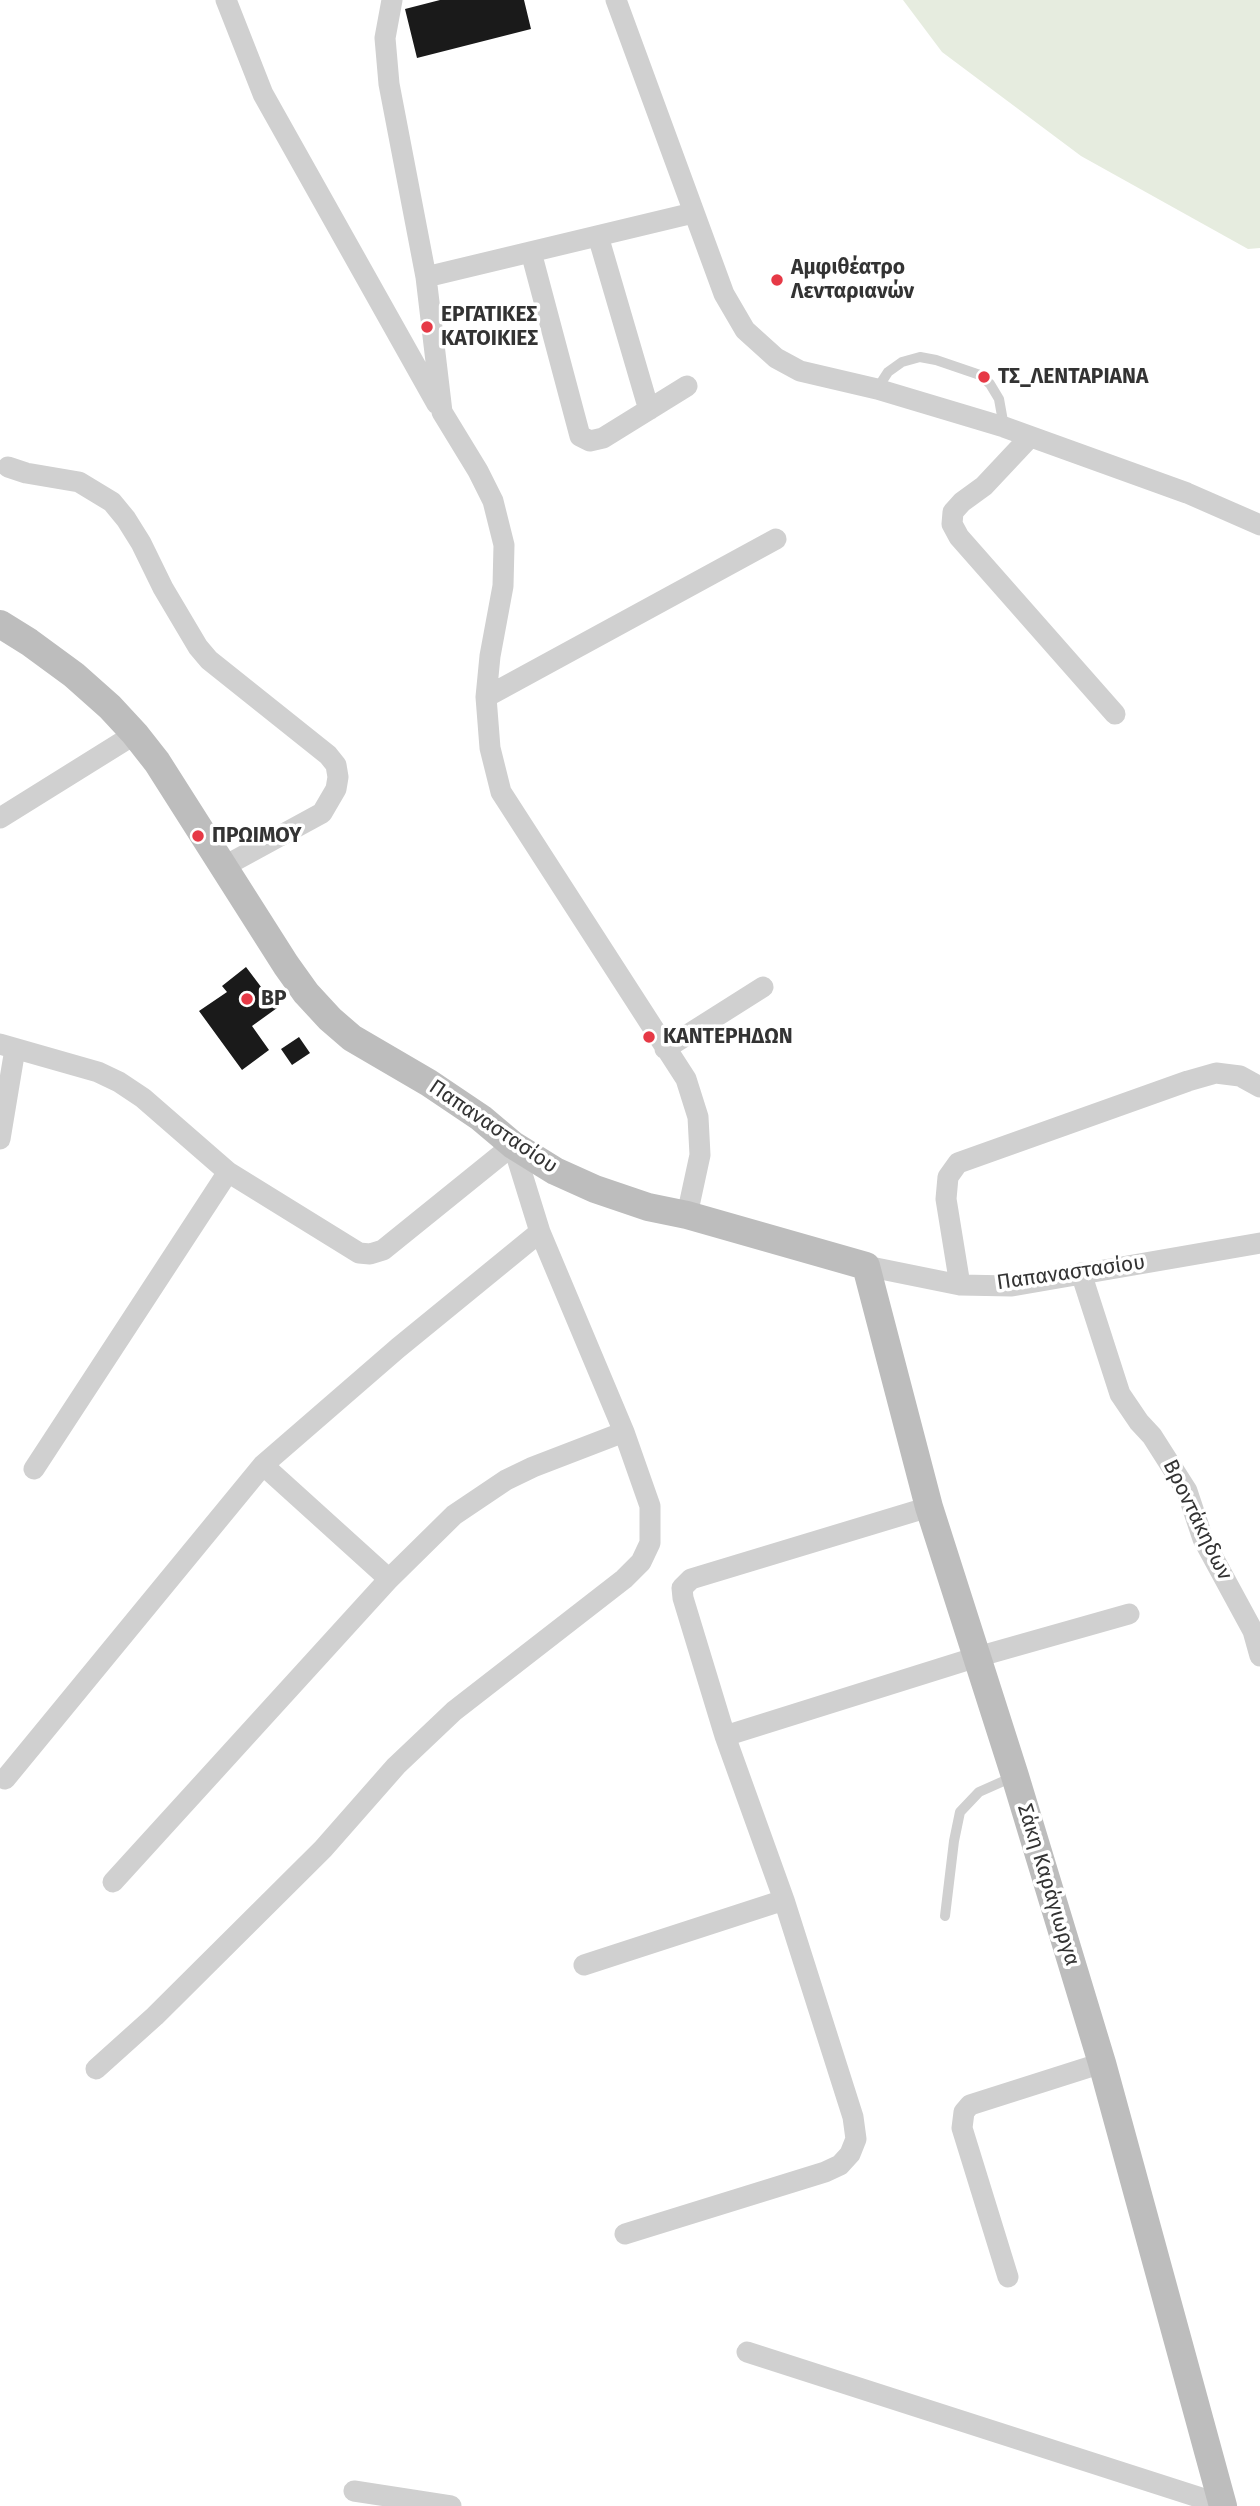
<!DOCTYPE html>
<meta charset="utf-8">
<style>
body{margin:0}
canvas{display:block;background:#fff}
</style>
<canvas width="1260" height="2506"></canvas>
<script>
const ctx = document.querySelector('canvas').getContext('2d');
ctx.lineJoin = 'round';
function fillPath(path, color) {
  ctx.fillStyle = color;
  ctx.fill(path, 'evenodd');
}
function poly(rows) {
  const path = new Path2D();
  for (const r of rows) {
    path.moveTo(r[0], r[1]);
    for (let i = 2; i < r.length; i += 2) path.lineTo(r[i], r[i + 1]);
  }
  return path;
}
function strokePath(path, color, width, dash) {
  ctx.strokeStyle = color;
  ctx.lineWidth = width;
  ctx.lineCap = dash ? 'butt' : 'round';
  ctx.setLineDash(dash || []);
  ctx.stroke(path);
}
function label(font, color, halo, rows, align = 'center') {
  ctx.font = font + ' "Fira Sans",sans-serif';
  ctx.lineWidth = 7;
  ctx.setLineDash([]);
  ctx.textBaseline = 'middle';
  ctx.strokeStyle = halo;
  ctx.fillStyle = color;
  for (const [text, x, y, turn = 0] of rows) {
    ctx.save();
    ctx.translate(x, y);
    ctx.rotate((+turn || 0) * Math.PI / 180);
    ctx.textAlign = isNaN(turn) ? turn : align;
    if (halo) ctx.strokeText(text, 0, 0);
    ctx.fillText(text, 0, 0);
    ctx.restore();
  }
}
const green = poly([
 [903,0,1260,0,1260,248,1248,249,1081,156,942,52]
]);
const building = poly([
 [440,0,524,0,531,29,417,58,405,9],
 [246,967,277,1008,252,1026,269,1050,242,1070,199,1011,227,992,222,986],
 [299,1037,310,1053,292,1065,281,1049]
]);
const lane = poly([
 [877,389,888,372,902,362,920,357,936,360,980,375,990,384,999,399,1004,427],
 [945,1916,954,1841,960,1812,979,1792,1015,1776]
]);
const street = poly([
 [226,0,263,94,437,404],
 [392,0,385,38,389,84,426,277,442,412,478,471,493,501,504,545,503,586,490,656,486,697,490,748,501,792,686,1079,698,1117,700,1155,687,1215],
 [616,0,724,294,745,330,776,358,800,371,877,389,1004,427,1187,493,1260,525],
 [598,236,649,410],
 [531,252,580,436,590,441,603,438,687,386],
 [426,277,693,213],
 [1030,437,984,486,962,502,953,512,952,524,959,537,1115,714],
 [8,467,26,473,79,482,112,502,126,519,141,543,163,588,198,647,209,660,328,755,336,765,338,777,336,789,322,813,223,867],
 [486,697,776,539],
 [0,818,135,734],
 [0,1044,98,1072,119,1082,143,1098,228,1172,359,1253,370,1254,383,1250,513,1145,540,1232,624,1432,650,1506,650,1543,641,1562,624,1579,454,1711,396,1766,323,1849,155,2016,96,2069],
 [665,1049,763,987],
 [0,1139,15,1049],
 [866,1266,960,1285,1012,1286,1260,1243],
 [1081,1273,1120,1394,1139,1422,1152,1436,1187,1491,1203,1539,1253,1631,1260,1656],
 [960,1285,946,1199,948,1177,958,1163,1188,1081,1216,1073,1240,1076,1260,1087],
 [263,1465,389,1579],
 [34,1469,228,1172],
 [725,1736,977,1657,1129,1614],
 [5,1779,263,1465,398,1348,540,1232],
 [113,1882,389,1579,454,1515,506,1480,533,1467,624,1432],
 [584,1965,784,1900],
 [625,2234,825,2172,840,2165,850,2154,856,2139,853,2117,784,1900,725,1736,683,1598,682,1588,691,1579,929,1507],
 [1008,2277,962,2128,964,2112,970,2105,1102,2063],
 [747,2352,1223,2505],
 [354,2491,451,2506]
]);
const secondary = poly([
 [0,624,29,642,74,675,110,707,135,734,157,762,286,965,306,993,330,1019,352,1038,429,1083,481,1118,513,1145,555,1171,595,1189,648,1207,687,1215,866,1266,929,1507,1015,1776,1102,2063,1223,2506]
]);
const markers = [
 [777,280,7,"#e63946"],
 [427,327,7,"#e63946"],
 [984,377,7,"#e63946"],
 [198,836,7,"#e63946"],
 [247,999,7,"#e63946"],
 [649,1037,7,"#e63946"]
];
const poiNames = [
 ["Αμφιθέατρο",791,268],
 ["Λενταριανών",791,292],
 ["ΕΡΓΑΤΙΚΕΣ",441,315],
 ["ΚΑΤΟΙΚΙΕΣ",441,339],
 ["ΤΣ_ΛΕΝΤΑΡΙΑΝΑ",998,377],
 ["ΠΡΩΙΜΟΥ",212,836],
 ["BP",261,999],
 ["ΚΑΝΤΕΡΗΔΩΝ",663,1037]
];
const streetNames = [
 ["Παπαναστασίου",493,1127,34],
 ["Παπαναστασίου",1071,1273,-8],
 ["Βροντάκηδων",1197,1520,64],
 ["Σάκη Καράγιωργα",1048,1885,73]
];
fillPath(green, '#e6ecdf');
fillPath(building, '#1a1a1a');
strokePath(lane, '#d0d0d0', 10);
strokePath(street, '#d0d0d0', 21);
strokePath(secondary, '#bdbdbd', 28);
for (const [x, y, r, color] of markers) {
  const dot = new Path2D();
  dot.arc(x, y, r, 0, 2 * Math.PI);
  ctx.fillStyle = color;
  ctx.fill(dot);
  strokePath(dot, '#fff', 2.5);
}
label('bold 21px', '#333', '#fff', poiNames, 'left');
label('21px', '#333', '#fff', streetNames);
</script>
